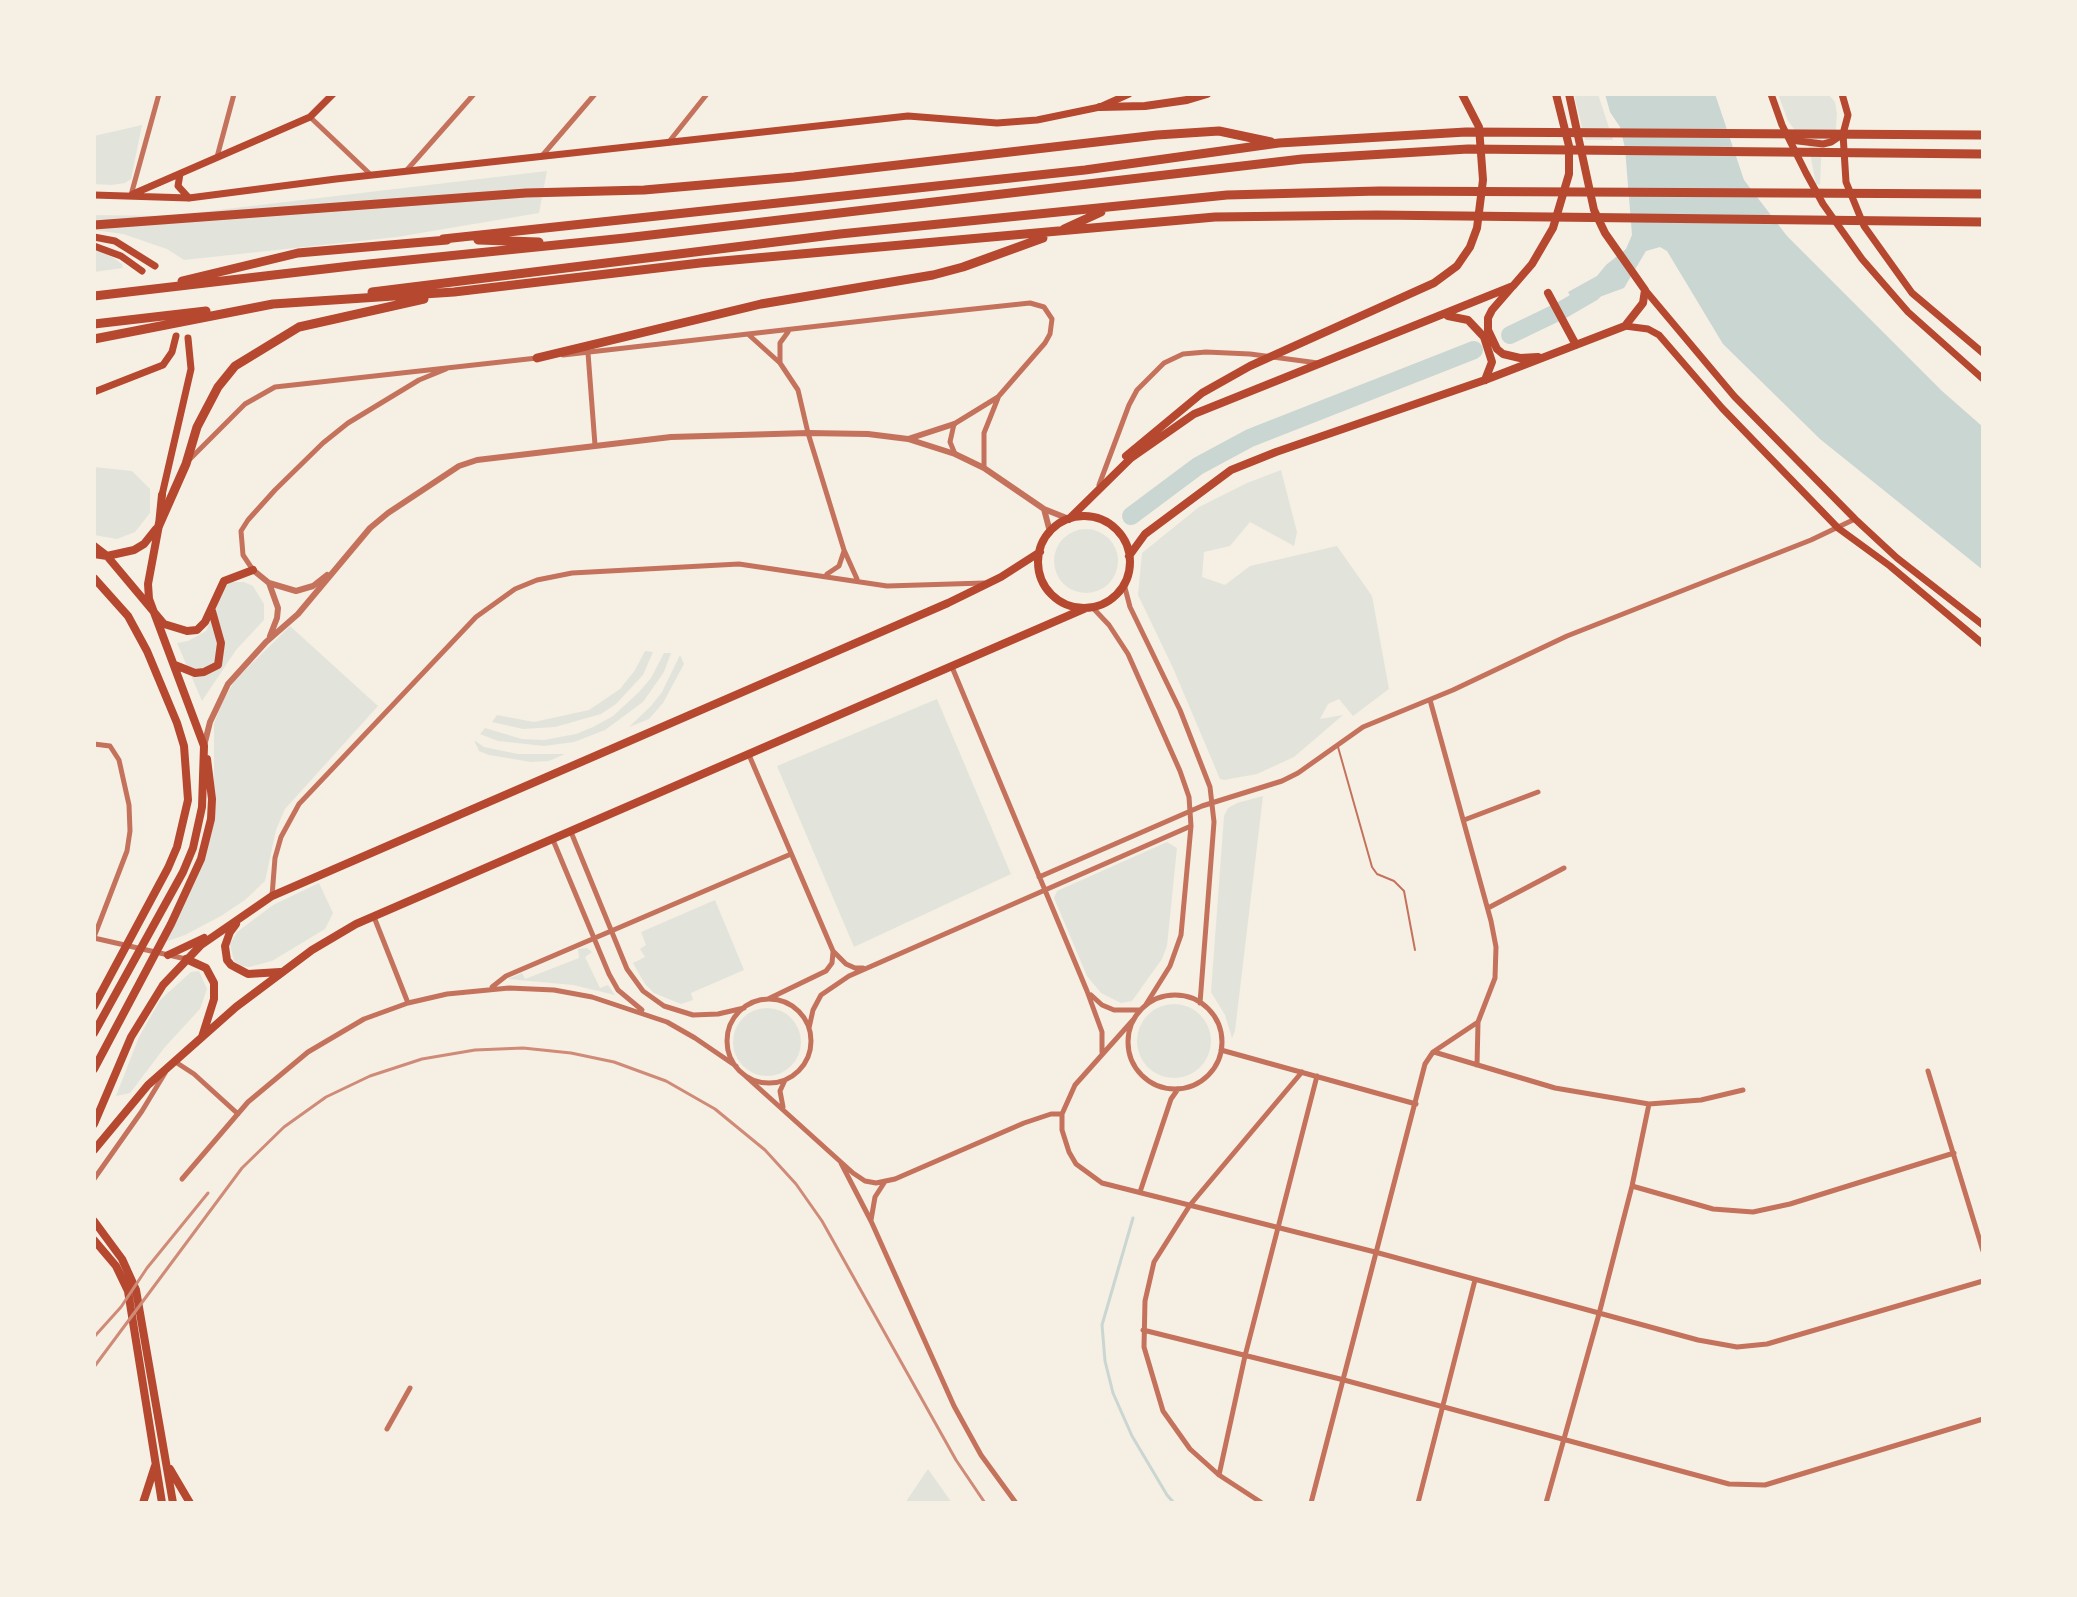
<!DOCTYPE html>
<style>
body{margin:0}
#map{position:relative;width:2077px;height:1597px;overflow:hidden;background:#f6efe4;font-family:Montserrat,sans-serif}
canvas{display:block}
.frame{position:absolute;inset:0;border:96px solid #f6efe4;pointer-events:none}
</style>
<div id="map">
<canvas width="2077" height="1597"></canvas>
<div class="frame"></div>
</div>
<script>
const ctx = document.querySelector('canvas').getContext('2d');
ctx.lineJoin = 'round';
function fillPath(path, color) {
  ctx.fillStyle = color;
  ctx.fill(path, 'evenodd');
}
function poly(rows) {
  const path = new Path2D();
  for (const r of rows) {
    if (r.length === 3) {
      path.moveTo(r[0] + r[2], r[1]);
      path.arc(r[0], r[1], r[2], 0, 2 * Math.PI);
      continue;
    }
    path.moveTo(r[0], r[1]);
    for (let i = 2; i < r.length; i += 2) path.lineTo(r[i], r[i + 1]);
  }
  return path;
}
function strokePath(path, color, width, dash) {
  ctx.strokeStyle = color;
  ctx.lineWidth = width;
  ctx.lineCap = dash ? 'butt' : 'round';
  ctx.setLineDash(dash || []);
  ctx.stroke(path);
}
const green = poly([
 [1574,94,1598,94,1613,140,1585,140],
 [1778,94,1828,94,1835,102,1837,114,1835,140,1822,139,1820,185,1816,184,1807,138,1794,129,1788,121],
 [142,125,131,179,125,183,111,185,94,184,94,136],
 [547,171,539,213,397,237,184,260,167,249,123,234,94,230,94,215,167,216],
 [94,251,105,252,122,264,123,268,94,272],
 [94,467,132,471,150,489,150,513,135,532,117,539,94,535],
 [1281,470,1297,532,1294,546,1250,522,1230,546,1204,552,1202,577,1225,585,1250,566,1337,546,1372,596,1389,689,1353,716,1339,699,1328,704,1320,719,1343,715,1294,757,1257,774,1224,780,1220,779,1173,668,1138,595,1142,553,1199,507,1247,483],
 [1086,561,32],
 [229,582,244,582,253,586,264,604,264,620,236,650,202,701,177,643,188,641,206,631,216,609,222,589],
 [290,626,378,706,285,809,276,830,265,881,245,900,221,916,185,935,165,942,196,879,214,805,214,724,221,704,235,680],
 [645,651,653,652,643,675,616,704,601,714,555,727,523,729,492,722,497,715,534,722,589,710,620,689,635,670],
 [664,653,671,653,664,672,643,702,605,730,574,742,544,746,498,741,480,734,485,728,522,739,544,740,576,734,593,727,613,716,639,692,651,678],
 [680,655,684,664,663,703,649,719,629,727,651,706,662,692],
 [937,699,1011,874,854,947,777,766],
 [474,740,484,747,518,754,565,754,549,761,531,762,489,755,479,751],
 [1263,796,1235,1031,1232,1038,1225,1015,1211,992,1224,816,1228,808,1237,803],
 [1167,842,1177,848,1167,946,1162,959,1132,1001,1121,1003,1101,993,1087,976,1054,898,1057,891],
 [319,883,333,913,325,929,272,961,249,967,241,966,234,961,230,944,237,932,273,905],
 [715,900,744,970,691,993,693,1000,681,1004,654,993,645,984,633,963,645,957,640,949,646,945,641,932],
 [587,948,592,952,585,957,600,988,608,985,615,995,573,985,508,979,522,973,525,979,579,958,578,949],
 [199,971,207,989,200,1009,165,1047,130,1093,116,1096,139,1037,160,1000,191,972],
 [1174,1041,37],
 [767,1042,34],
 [928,1469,952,1503,905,1503]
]);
const water = poly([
 [1605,94,1715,94,1744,180,1787,236,1942,391,1983,427,1983,570,1820,439,1723,344,1667,251,1660,247,1646,251,1624,288,1594,299,1578,310,1568,292,1597,276,1606,265,1626,249,1632,235,1625,148,1620,127,1610,112]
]);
const stream = poly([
 [1133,1218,1102,1325,1105,1361,1113,1393,1132,1436,1167,1495,1174,1503]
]);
const river = poly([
 [1510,335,1562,310,1593,292],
 [1131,516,1198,466,1250,438,1474,350]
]);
const service = poly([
 [1338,747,1372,867,1377,874,1394,881,1404,891,1415,950]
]);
const minor = poly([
 [310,117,370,174],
 [668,143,707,94],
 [217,157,234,94],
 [541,157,595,94],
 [406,171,474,94],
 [131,195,159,94],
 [749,335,780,363,798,390,808,433,844,550,857,579],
 [588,353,595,445],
 [563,355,898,317,1030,303,1044,307,1052,319,1050,334,1045,343,998,397,954,424,950,442,955,454],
 [780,362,780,343,788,332],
 [189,460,245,404,275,387,537,358],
 [984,468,984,433,998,398],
 [1099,485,1129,405,1137,390,1164,363,1183,354,1206,352,1250,354,1318,363],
 [253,570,243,555,241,531,248,520,275,490,323,443,348,423,419,380,446,369],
 [827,574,839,566,844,551],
 [1124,584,1130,607,1180,710,1210,787,1214,822,1200,1003],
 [1092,607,1109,625,1128,654,1180,771,1189,797,1191,826,1181,935,1170,966,1145,1006],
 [952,667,1087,991,1102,1032,1102,1052],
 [94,744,110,746,119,760,129,805,130,831,127,851,94,937],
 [749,755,833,951,846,964,855,968,863,968],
 [1464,820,1538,792],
 [571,832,627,969,643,991,664,1006,693,1015,718,1014,744,1008],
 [553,840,609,974,618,990,642,1010],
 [1039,877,1202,806,1282,781,1298,773,1363,727,1453,690,1567,636,1811,540,1855,519],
 [272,896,275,858,281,837,299,804,476,617,515,589,537,580,572,573,739,564,887,586,984,583],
 [1488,908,1564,868],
 [374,917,408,1003],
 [94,938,186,959],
 [492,987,506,976,791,854],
 [1091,995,1102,1005,1114,1010,1139,1010],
 [1175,1042,47],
 [768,999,826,971,832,963,833,952],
 [769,1041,42],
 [1133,1020,1075,1085,1062,1114,1062,1130,1069,1152,1076,1164,1102,1183,1375,1252,1698,1340,1737,1347,1767,1344,1983,1281],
 [809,1028,813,1010,821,995,849,976,1191,826],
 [1221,1050,1416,1104],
 [1434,1052,1555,1088,1649,1104,1701,1100,1743,1090],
 [174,1061,194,1074,238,1114],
 [1477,1065,1478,1023],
 [1928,1071,1983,1251],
 [741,1072,853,1173,865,1181,876,1183,895,1179,1024,1123,1051,1114,1062,1114],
 [783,1107,780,1091,785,1080],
 [841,1163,871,1221,954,1406,981,1455,1016,1503],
 [94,1179,142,1111,165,1073],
 [182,1179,248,1102,308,1052,364,1019,408,1003,447,994,509,988,554,990,592,997,667,1022,695,1038,736,1066],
 [1632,1186,1713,1209,1753,1212,1790,1204,1954,1153],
 [1140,1192,1171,1099,1178,1089],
 [871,1220,875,1197,884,1183],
 [1143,1330,1344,1380,1729,1484,1765,1485,1983,1419],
 [387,1429,410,1388],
 [1219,1475,1245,1356,1317,1076],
 [1262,1503,1219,1475,1190,1449,1163,1411,1144,1347,1145,1301,1154,1262,1190,1205,1302,1072],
 [1311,1503,1425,1064,1433,1052,1478,1022,1495,978,1496,947,1491,921,1430,700],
 [1418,1503,1475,1280],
 [1546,1503,1599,1314,1632,1186,1649,1104]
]);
const tertiary = poly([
 [908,439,954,424],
 [1044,509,1050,532],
 [253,570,269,583,296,591,313,586,327,575],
 [269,583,278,608,277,618,270,636],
 [204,746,210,722,228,684,266,642,298,614,370,528,388,513,459,466,477,460,671,437,808,433,868,434,908,439,955,454,984,468,1044,509,1069,519]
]);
const secondary = poly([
 [1771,94,1782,125,1806,173,1823,204,1862,259,1908,312,1983,379],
 [1842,94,1848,115,1843,134,1846,182,1864,226,1912,293,1983,353],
 [1790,140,1823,144,1831,142,1843,134],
 [180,174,178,186,189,198],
 [133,194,310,117,333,94],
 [94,195,189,198,336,179,908,116,997,123,1037,120,1100,107,1129,94],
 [94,237,115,241,155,266],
 [94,246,121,256,142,271],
 [1645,290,1734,396,1855,519,1897,558,1983,625],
 [1625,326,1648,329,1659,335,1722,408,1838,528,1890,566,1983,644],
 [94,392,163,365,172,352,176,336],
 [162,495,191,369,188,338]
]);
const primary = poly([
 [1100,107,1145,106,1187,100,1207,94],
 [1511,288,1492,310,1488,318,1488,330,1497,349,1503,354,1520,358,1538,357],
 [1548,293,1576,345],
 [1448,316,1468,320,1484,337,1492,362,1485,380],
 [1126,456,1202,393,1250,366,1434,283,1457,266,1470,247,1477,228,1483,180,1479,127,1462,94],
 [1084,562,46],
 [1069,519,1131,458,1194,414,1513,286,1532,264,1553,228,1569,174,1569,146,1556,94],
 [94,546,107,556,164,624,187,631,197,630,205,622,224,581,253,570],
 [94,554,107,556,134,550,144,544,156,529],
 [1129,556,1145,534,1231,470,1276,452,1485,380,1625,326,1643,303,1645,290,1605,233,1594,210,1569,94],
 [94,578,128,616,147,651,177,723,184,746,188,800,177,847,168,868,94,1006],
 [175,665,195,673,204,672,218,665,221,643,212,611],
 [236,924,230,932,225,946,227,960,231,965,248,974,280,972],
 [168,955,204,938],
 [186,959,206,968,214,983,214,999,202,1037],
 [94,1033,183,872,193,848,202,807,204,746,149,599,148,584,159,525,162,495],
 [94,1069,171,924,201,859,211,819,212,799,207,759],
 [94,1124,131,1037,163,985,201,945,272,896,948,603,1001,577,1040,552],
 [94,1150,148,1085,236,1007,312,950,356,924,1086,608],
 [94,1221,122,1259,136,1290,173,1503],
 [94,1240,116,1266,128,1291,162,1503],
 [170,1469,190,1503],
 [143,1503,155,1466]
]);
const motorway = poly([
 [94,225,526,193,644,190,794,177,1157,135,1219,131,1271,142],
 [1064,229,1101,212],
 [443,239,1085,170,1279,143,1466,132,1983,135],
 [478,240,539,242],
 [182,281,298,253,447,240],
 [372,292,840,234,1227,195,1379,191,1983,194],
 [94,296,359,265,625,238,1302,159,1468,149,1983,154],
 [94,324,206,311],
 [94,339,273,304,454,292,700,263,1215,217,1377,215,1983,222],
 [537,358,761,304,933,275,963,267,1043,238],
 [159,525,186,464,197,427,218,387,235,366,299,327,424,299]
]);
const rail = poly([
 [94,1337,121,1307,147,1268,208,1193],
 [94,1367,242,1168,284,1127,326,1097,370,1076,422,1059,475,1050,523,1048,571,1053,614,1062,666,1081,715,1109,765,1150,796,1184,822,1221,956,1460,985,1503]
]);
fillPath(green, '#e2e4dc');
fillPath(water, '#c9d6d2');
strokePath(stream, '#c9d6d2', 3);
strokePath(river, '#c9d6d2', 18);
strokePath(service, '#c5725c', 2);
strokePath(minor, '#c5725c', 5);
strokePath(tertiary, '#c5725c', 6);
strokePath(secondary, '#b5482f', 7);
strokePath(primary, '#b5482f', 8);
strokePath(motorway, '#b5482f', 9);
strokePath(rail, '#cf8b77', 3);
</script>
